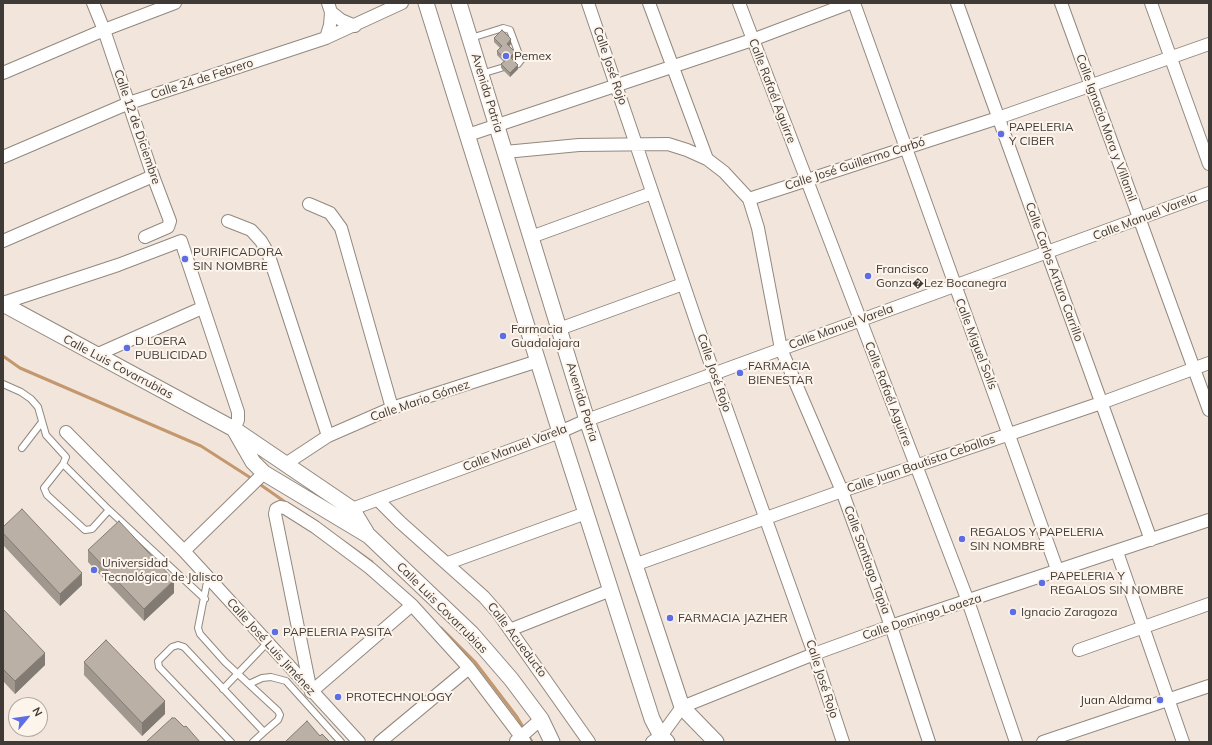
<!DOCTYPE html>
<meta charset="utf-8">
<style>
body{margin:0}
#map{position:relative;width:1212px;height:745px;overflow:hidden;background:#f2e6dc;font-family:Mulish,sans-serif}
canvas{display:block}
.frame{position:absolute;inset:0;border:4px solid #3f3a36;pointer-events:none}
.north{position:absolute;left:8px;top:697px;width:40px;height:40px;box-sizing:border-box;background:#fdf4ec;border:1px solid #b1aaa3;border-radius:50%;rotate:61deg;font-size:11px;font-weight:700;line-height:16px;text-align:center;color:#3f3a36}
.north::after{content:'';display:block;margin:auto;width:14px;height:18px;background:#5d6de5;clip-path:polygon(50% 0,100% 100%,50% 72%,0 100%)}
</style>
<div id="map">
<canvas width="1212" height="745"></canvas>
<div class="frame"></div>
<div class="north">N</div>
</div>
<script>
const ctx = document.querySelector('canvas').getContext('2d');
ctx.lineJoin = 'round';
function poly(rows) {
  const path = new Path2D();
  for (const r of rows) {
    path.moveTo(r[0], r[1]);
    for (let i = 2; i < r.length; i += 2) path.lineTo(r[i], r[i + 1]);
  }
  return path;
}
function strokePath(path, color, width, dash) {
  ctx.strokeStyle = color;
  ctx.lineWidth = width;
  ctx.lineCap = dash ? 'butt' : 'round';
  ctx.setLineDash(dash || []);
  ctx.stroke(path);
}
function fillPath(path, color) {
  ctx.fillStyle = color;
  ctx.fill(path, 'evenodd');
}
function label(font, color, halo, rows, align = 'center') {
  ctx.font = font + ' Mulish,sans-serif';
  ctx.lineWidth = 4;
  ctx.setLineDash([]);
  ctx.textBaseline = 'middle';
  ctx.strokeStyle = halo;
  ctx.fillStyle = color;
  for (const [text, x, y, turn = 0] of rows) {
    ctx.save();
    ctx.translate(x, y);
    ctx.rotate((+turn || 0) * Math.PI / 180);
    ctx.textAlign = isNaN(turn) ? turn : align;
    if (halo) ctx.strokeText(text, 0, 0);
    ctx.fillText(text, 0, 0);
    ctx.restore();
  }
}
const stream = poly([
 [3,356,20,368,201,446,254,480],
 [258,483,288,504],
 [344,542,372,562],
 [441,628,475,662,517,717,525,730],
 [528,735,532,742]
]);
const service = poly([
 [471,38,503,28,510,30,521,60,518,64,514,65],
 [481,74,501,68],
 [3,384,21,392,31,399,38,407,46,435,66,457,63,464],
 [22,448,42,422],
 [109,510,92,529,85,530,47,495,44,488,63,464,109,510,205,599],
 [208,577,198,628,200,634,225,662,278,711,280,715,278,720,264,732],
 [249,684,262,678,271,677,286,681,341,742],
 [223,689,267,643],
 [231,742,159,667,158,661,172,647,178,645,184,647,264,732,253,742]
]);
const minor = poly([
 [93,3,104,30,153,176,170,221,168,227,145,237],
 [588,3,714,374,814,654,843,742],
 [649,3,707,159],
 [739,3,968,601,1016,742],
 [854,3,1058,572],
 [957,3,1151,540],
 [1061,3,1209,410],
 [1151,3,1209,164],
 [331,12,341,20,355,26],
 [326,38,330,25,331,12,328,3],
 [3,73,104,30,175,3],
 [468,135,752,40,850,3],
 [505,152,579,145,668,144,687,150,707,159,724,172,749,199,758,228,781,349,842,491,891,626,929,742],
 [3,157,129,103,326,38,402,3],
 [749,199,998,118,1209,44],
 [309,204,330,213,341,228,392,408],
 [228,221,251,230,261,241,268,253,328,436],
 [531,237,652,193],
 [3,241,153,176],
 [3,303,118,265,181,241,238,412,238,420,234,429],
 [559,329,683,284],
 [96,355,202,308],
 [66,432,184,551,359,742],
 [287,463,328,436,392,408,538,361],
 [378,500,400,522,484,597,498,613,589,742],
 [347,514,352,509,560,432,587,420,1209,193],
 [184,551,264,473],
 [1117,552,1183,742],
 [448,563,586,513],
 [634,565,842,491,1101,403,1209,363],
 [412,605,311,692,275,514,276,509,280,507,285,508,315,527,370,568,412,605,469,668,525,742],
 [512,629,611,590],
 [1079,650,1209,604],
 [516,741,541,719],
 [380,742,469,668],
 [652,742,661,736,682,707,814,654,891,626,1209,520],
 [1043,742,1209,686]
]);
const tertiary = poly([
 [426,3,560,432,652,719,661,736,667,742],
 [459,3,587,420,682,707,716,742],
 [3,304,234,429,352,509,366,532],
 [234,429,253,462,264,473,369,536,472,634,511,679,541,719,552,742]
]);
const wall = poly([
 [494,38,511,44,509,46,515,56,512,59,518,69,510,77,501,68,501,64,504,62,497,55,497,51,500,48,494,42],
 [3,527,82,585,60,606,3,545],
 [88,550,174,593,144,621,88,562],
 [3,609,45,665,15,694,3,681],
 [84,662,165,714,142,736,84,675]
]);
const shadedWall = poly([
 [511,39,511,44,507,48,507,44],
 [515,52,515,56,510,61,510,57],
 [518,65,518,69,510,77,510,73],
 [82,573,82,585,60,606,60,594],
 [174,580,174,593,144,621,144,609],
 [45,653,45,665,15,694,15,681],
 [165,701,165,714,142,736,142,723]
]);
const building = poly([
 [502,30,511,39,507,44,515,52,510,57,518,65,510,73,501,64,506,60,497,51,502,46,494,38,502,30],
 [22,509,82,573,60,594,3,533,3,527,22,509],
 [119,521,174,580,144,609,88,550,119,521],
 [3,609,45,653,15,681,3,669,3,609],
 [106,640,165,701,142,723,84,662,106,640],
 [172,718,175,718,184,727,186,726,200,742,146,742,172,718],
 [307,721,320,736,322,734,330,742,285,742,307,721]
]);
const markers = [
 [506,56,4,"#5d6de5"],
 [1001,134,4,"#5d6de5"],
 [185,259,4,"#5d6de5"],
 [868,276,4,"#5d6de5"],
 [503,336,4,"#5d6de5"],
 [127,348,4,"#5d6de5"],
 [740,373,4,"#5d6de5"],
 [962,539,4,"#5d6de5"],
 [94,570,4,"#5d6de5"],
 [1042,583,4,"#5d6de5"],
 [1013,612,4,"#5d6de5"],
 [670,618,4,"#5d6de5"],
 [275,632,4,"#5d6de5"],
 [338,697,4,"#5d6de5"],
 [1160,700,4,"#5d6de5"]
];
const poiNames = [
 ["Pemex",514,56],
 ["PAPELERIA",1009,127],
 ["Y CIBER",1009,141],
 ["PURIFICADORA",193,252],
 ["SIN NOMBRE",193,266],
 ["Francisco",876,269],
 ["Gonza�Lez Bocanegra",876,283],
 ["Farmacia",511,329],
 ["Guadalajara",511,343],
 ["D LOERA",135,341],
 ["PUBLICIDAD",135,355],
 ["FARMACIA",748,366],
 ["BIENESTAR",748,380],
 ["REGALOS Y PAPELERIA",970,532],
 ["SIN NOMBRE",970,546],
 ["Universidad",102,563],
 ["Tecnológica de Jalisco",102,577],
 ["PAPELERIA Y",1050,576],
 ["REGALOS SIN NOMBRE",1050,590],
 ["Ignacio Zaragoza",1021,612],
 ["FARMACIA JAZHER",678,618],
 ["PAPELERIA PASITA",283,632],
 ["PROTECHNOLOGY",346,697],
 ["Juan Aldama",1152,700,"right"]
];
const streetNames = [
 ["Calle José Rojo",610,66,71],
 ["Calle 24 de Febrero",202,79,-18],
 ["Calle Rafaél Aguirre",772,91,69],
 ["Avenida Patria",487,93,73],
 ["Calle 12 de Diciembre",137,127,71],
 ["Calle Ignacio Mora y Villamil",1106,128,70],
 ["Calle José Guillermo Carbó",855,164,-18],
 ["Calle Manuel Varela",1145,217,-21],
 ["Calle Carlos Arturo Carrillo",1054,272,70],
 ["Calle Manuel Varela",841,327,-20],
 ["Calle Miguel Solís",976,344,69],
 ["Calle Luis Covarrubias",118,367,28],
 ["Calle José Rojo",714,373,71],
 ["Calle Rafaél Aguirre",888,394,69],
 ["Calle Mario Gómez",420,401,-19],
 ["Avenida Patria",582,402,73],
 ["Calle Manuel Varela",515,448,-21],
 ["Calle Juan Bautista Ceballos",921,464,-19],
 ["Calle Santiago Tapia",867,560,70],
 ["Calle Luis Covarrubias",442,608,45],
 ["Calle Domingo Loaeza",922,617,-18],
 ["Calle Acueducto",517,640,53],
 ["Calle José Luis Jiménez",271,647,48],
 ["Calle José Rojo",822,679,72]
];
strokePath(stream, '#c4986f', 3);
strokePath(service, '#92887f', 8);
strokePath(minor, '#92887f', 14);
strokePath(tertiary, '#92887f', 17);
strokePath(service, '#fff', 6);
strokePath(minor, '#fff', 12);
strokePath(tertiary, '#fff', 15);
fillPath(wall, '#a0978f');
fillPath(shadedWall, '#827b74');
fillPath(building, '#bab0a6');
strokePath(building, '#827b74', 1);
for (const [x, y, r, color] of markers) {
  const dot = new Path2D();
  dot.arc(x, y, r, 0, 2 * Math.PI);
  ctx.fillStyle = color;
  ctx.fill(dot);
  strokePath(dot, '#fdf4ec', 1.5);
}
label('12px', '#3f3a36', '#fdf4ec', poiNames, 'left');
label('12px', '#3f3a36', '#fdf4ec', streetNames);
</script>
